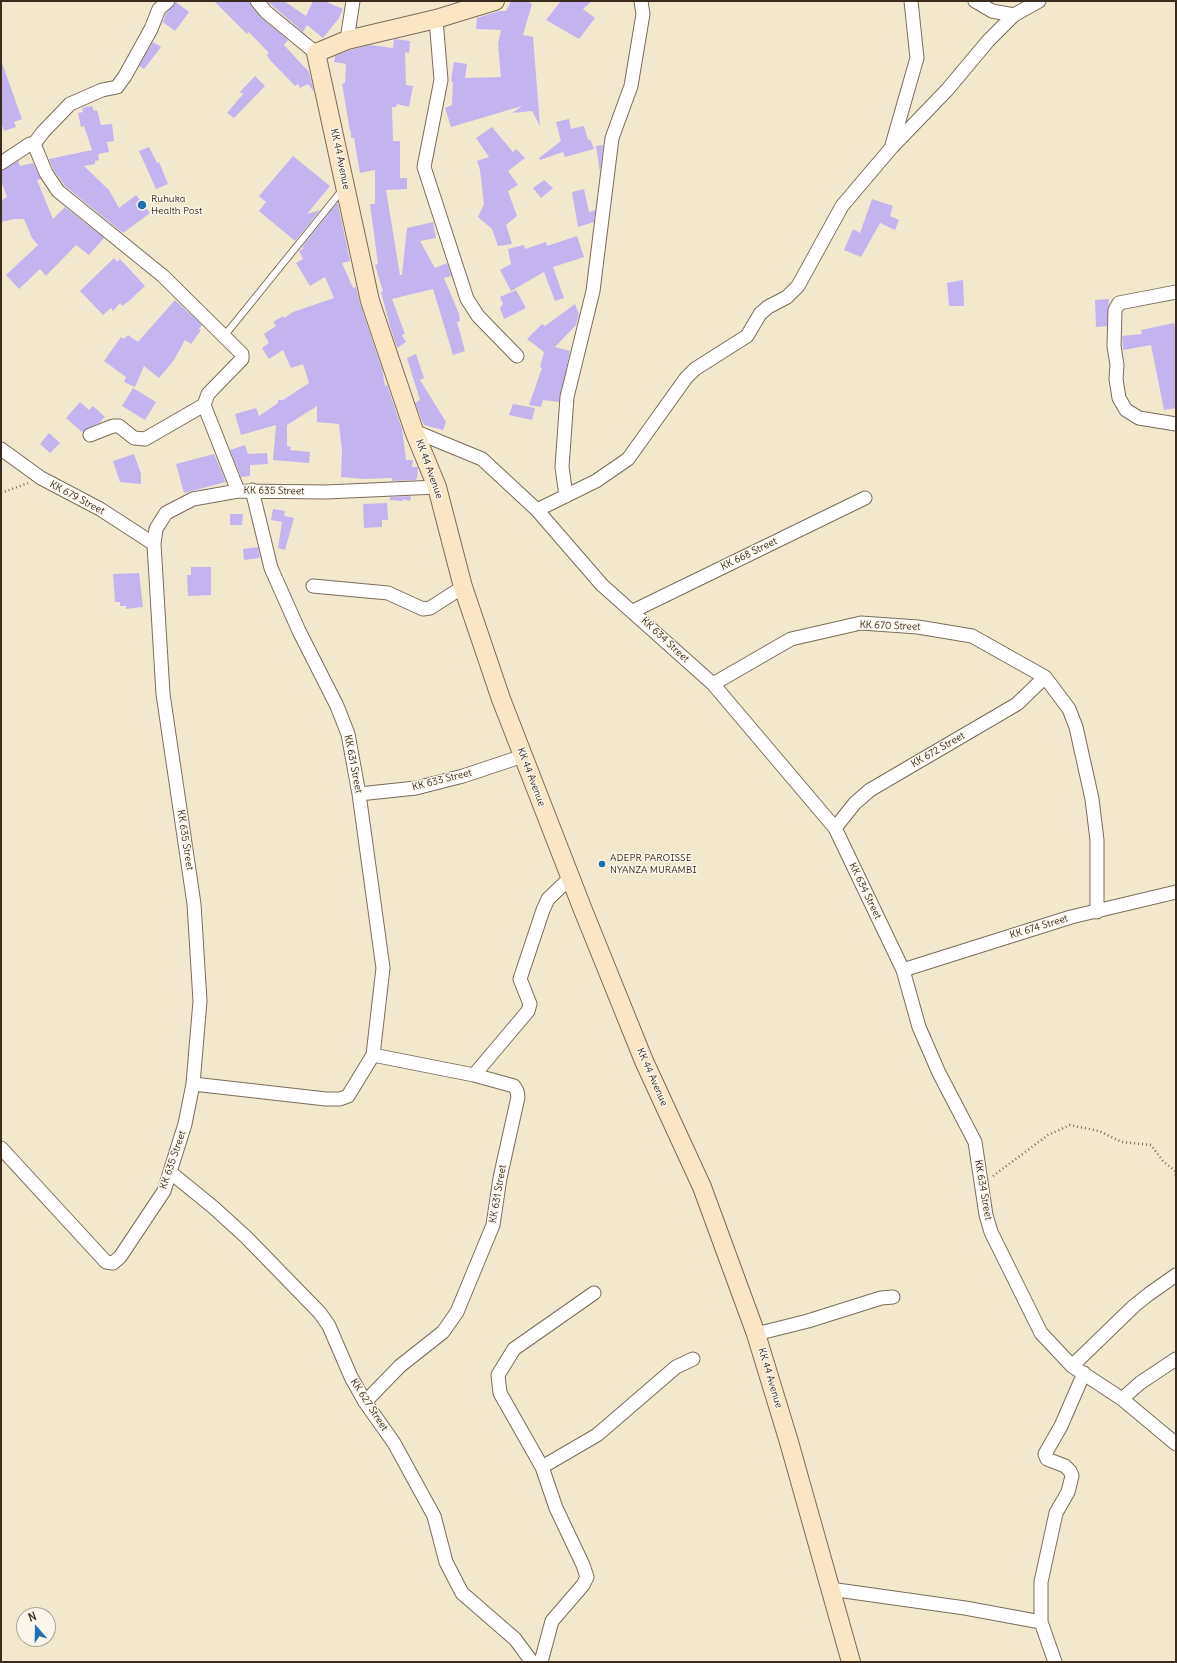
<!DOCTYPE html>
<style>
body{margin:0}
#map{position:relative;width:1177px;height:1663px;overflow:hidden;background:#f1e8cd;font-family:Delius,sans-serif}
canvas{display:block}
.frame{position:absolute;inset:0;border:2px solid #3b2a1e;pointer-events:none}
.north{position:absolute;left:16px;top:1607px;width:40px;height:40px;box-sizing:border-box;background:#fbf7ec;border:1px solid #aea59a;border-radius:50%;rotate:340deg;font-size:11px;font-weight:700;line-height:16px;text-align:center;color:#3b2a1e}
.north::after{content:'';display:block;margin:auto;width:14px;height:18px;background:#1f6fb2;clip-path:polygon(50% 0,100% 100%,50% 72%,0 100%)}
</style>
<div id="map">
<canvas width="1177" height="1663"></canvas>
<div class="frame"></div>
<div class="north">N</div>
</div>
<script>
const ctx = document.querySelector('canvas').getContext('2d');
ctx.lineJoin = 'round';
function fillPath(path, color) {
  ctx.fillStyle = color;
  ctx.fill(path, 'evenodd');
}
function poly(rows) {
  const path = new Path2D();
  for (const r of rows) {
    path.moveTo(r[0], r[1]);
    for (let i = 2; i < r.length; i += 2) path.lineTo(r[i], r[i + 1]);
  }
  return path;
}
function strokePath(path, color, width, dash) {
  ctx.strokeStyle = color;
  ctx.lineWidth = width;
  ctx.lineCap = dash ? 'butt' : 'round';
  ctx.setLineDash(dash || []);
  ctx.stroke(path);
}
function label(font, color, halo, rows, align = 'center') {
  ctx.font = font + ' Delius,sans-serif';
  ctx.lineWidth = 3;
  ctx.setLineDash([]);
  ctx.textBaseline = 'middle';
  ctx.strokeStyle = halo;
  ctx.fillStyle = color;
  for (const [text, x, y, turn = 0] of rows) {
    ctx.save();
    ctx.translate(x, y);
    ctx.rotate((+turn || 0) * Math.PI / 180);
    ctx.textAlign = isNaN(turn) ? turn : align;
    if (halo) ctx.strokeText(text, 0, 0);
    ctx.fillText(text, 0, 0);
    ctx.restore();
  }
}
const building = poly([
 [214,1,249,1,251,6,260,17,288,40,284,45,309,72,314,92,308,84,300,88,298,84,295,86,270,60,267,55,269,53,249,32,247,34],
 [267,1,284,1,306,16,313,1,324,1,343,9,339,18,323,38,307,25,303,32],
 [511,1,527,1,532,4,523,35,533,37,540,126,532,111,512,113,522,106,451,127,445,108,452,105,453,82,451,81,454,62,467,64,465,78,501,77,498,44,501,30,476,29,477,18,499,11,506,11],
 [561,1,592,1,583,9,595,18,579,39,546,20],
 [176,2,189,12,175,31,163,22,166,14],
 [395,39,410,41,409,53,405,52,406,85,413,86,409,107,397,104,396,107,392,107,393,141,400,141,400,178,407,178,407,189,386,190,400,275,402,275,407,228,433,222,436,238,420,241,435,268,447,263,451,276,444,278,459,314,460,321,457,322,465,351,453,355,433,289,392,299,405,334,402,335,406,342,397,348,390,326,381,292,383,291,375,265,378,264,370,204,375,204,375,170,360,173,354,138,351,138,351,131,350,131,342,84,345,83,346,64,334,62,335,56,350,50,370,45,393,48,394,40],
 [153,42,161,47,144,69,139,66],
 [2,63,22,119,14,122,16,127,4,131,1,122],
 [255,76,265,86,234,118,227,113,243,94,240,92],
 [92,106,94,111,97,110,101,125,112,124,114,141,107,142,109,152,98,154,99,160,95,161,95,164,84,166,109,190,119,208,136,195,150,213,123,233,65,186,53,169,49,159,92,150,84,126,81,127,78,113,83,112,82,108],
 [569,119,571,129,584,126,588,140,590,139,594,149,565,157,563,152,540,160,539,158,561,141,556,122],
 [492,127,513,152,516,149,525,158,508,171,518,185,508,191,517,216,506,225,512,244,498,246,492,229,478,217,484,204,480,170,477,161,489,157,476,138],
 [603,145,600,173,596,146],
 [149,147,157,163,159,162,168,184,156,189,139,151],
 [293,156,330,186,307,214,320,210,295,241,259,211,266,202,259,196],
 [18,161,20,166,33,163,41,179,37,180,53,219,65,207,104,238,89,255,76,245,46,276,40,269,19,289,6,275,38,245,32,238,24,219,14,219,1,222,1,201,7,197,1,181,1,171],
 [544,180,553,188,541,198,533,188],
 [584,189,589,212,595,210,594,222,578,227,572,192],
 [872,199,893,206,890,216,899,220,895,230,880,223,861,257,844,250,853,229,860,233],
 [336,204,338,204,350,261,342,263,353,288,356,287,360,304,382,369,385,386,387,385,402,429,406,460,413,460,412,467,418,467,417,478,415,480,392,481,392,478,364,479,341,477,342,451,339,424,317,422,317,406,287,425,287,446,291,447,290,450,310,452,309,463,273,460,276,425,241,435,235,414,256,408,259,416,278,403,278,400,283,400,309,383,303,364,291,368,283,350,269,359,262,348,269,343,264,334,276,326,273,322,283,316,284,318,293,312,334,298,325,277,310,286,296,263,303,259,299,251,304,248,302,247],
 [577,236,584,257,553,267,564,298,555,301,544,272,511,291,500,270,511,264,508,249,524,245,525,249,546,242,547,246],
 [114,258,117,262,120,259,145,286,129,301,122,306,120,303,113,311,111,308,103,315,80,291],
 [963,280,964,306,949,306,947,283],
 [516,290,526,308,504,319,500,308,503,304,500,297],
 [1109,299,1107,326,1096,327,1095,300],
 [175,300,202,325,199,329,201,330,191,344,185,340,174,360,159,378,144,366,135,387,124,382,126,377,104,361,121,337,124,339,128,335,138,342],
 [575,304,579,314,576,325,555,347,570,351,559,402,543,400,541,407,529,405,542,368,540,367,544,352,527,339,542,324,545,326],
 [1174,323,1176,331,1176,408,1164,410,1151,345,1123,350,1122,336,1142,334,1141,330],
 [416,354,424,378,420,380,446,422,443,430,424,425,421,418,415,403,420,400,407,358],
 [133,388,156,402,145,420,122,406],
 [80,402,89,410,93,406,105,417,99,423,87,428,83,433,66,418],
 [513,404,535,408,532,420,509,415],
 [49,433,60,443,50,453,40,444],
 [245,445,248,454,267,453,268,464,250,465,250,476,241,477,230,450],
 [134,454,141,474,141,484,120,482,113,461],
 [214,454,226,482,184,493,176,464],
 [411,496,410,501,403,499,403,501,390,500,390,497],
 [387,503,388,520,382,520,382,527,364,528,363,504],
 [273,509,285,511,284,516,294,518,285,550,278,548,282,522,271,520],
 [230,514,243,514,242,525,230,525],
 [258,547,260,558,244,560,243,549],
 [191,567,211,567,211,595,188,596,187,575,191,575],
 [139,573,143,607,126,609,126,606,120,606,120,602,115,602,113,574]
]);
const path = poly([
 [1,493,28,483],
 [993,1176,1048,1135,1070,1125,1099,1131,1122,1142,1151,1145,1163,1161,1175,1171,1176,1178]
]);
const lane = poly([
 [225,335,343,189]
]);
const street = poly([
 [257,1,266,12,316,53],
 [975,1,992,11,1014,15,1039,1],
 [436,19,441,80,424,167,467,299,478,316,517,356],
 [347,40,353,1],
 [34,144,43,132,70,104,102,90,117,87,125,76,151,29,159,9,168,1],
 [892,145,917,58,911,1],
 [1,163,30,144,34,144,46,173,58,191,163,276,242,354,242,359,208,394,204,405,238,491],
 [1176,292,1119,303,1115,310,1114,346,1117,365,1116,379,1119,398,1126,410,1139,418,1176,424],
 [414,431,482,459,537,510,602,585,713,684,835,828,903,970,919,1027,939,1073,975,1142,986,1215,991,1232,1041,1333,1072,1366,1122,1399,1176,1444],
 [90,435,113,426,119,426,134,438,145,439,204,405],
 [1,449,41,478,100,509,154,544],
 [566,496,562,467,567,397,593,291,612,138,631,86,643,14,641,1],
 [537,510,596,481,628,459,686,378,695,369,747,336,760,314,768,307,787,297,798,286,842,206,892,147,947,90,988,41,1014,15],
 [313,586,388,593,423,609,430,608,463,587],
 [633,611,865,498],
 [713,684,791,639,861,623,918,627,972,636,1045,677,1069,709,1076,727,1092,799,1097,840,1097,912],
 [359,794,416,788,463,776,523,756],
 [835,828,855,803,870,790,1017,704,1045,677],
 [903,970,1071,917,1176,892],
 [474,1075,528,1011,530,1004,520,979,543,910,548,899,570,878],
 [193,1084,326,1099,340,1099,348,1096,373,1055,383,968,359,794,348,734,337,706,299,631,271,568,252,490],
 [1,1148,106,1262,113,1263,120,1257,164,1191,185,1124,193,1084,200,1001,194,904,163,694,154,544,156,529,166,513,193,499,238,491,326,492,437,487],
 [170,1172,213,1207,246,1237,320,1313,329,1326,351,1377,365,1402,394,1443,434,1516,446,1562,462,1593,515,1639,532,1662],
 [756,1334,808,1321,881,1298,893,1297],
 [1072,1366,1134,1306,1149,1294,1176,1275],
 [1122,1399,1140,1383,1176,1359],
 [365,1402,400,1366,443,1332,457,1312,493,1225,500,1178,518,1097,517,1091,514,1086,474,1075,373,1055],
 [542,1467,597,1435,676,1367,693,1359],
 [830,1589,965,1608,1041,1622],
 [541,1662,552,1621,583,1585,587,1577,583,1565,556,1508,542,1467,500,1393,498,1375,514,1349,594,1293],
 [1055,1662,1041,1622,1041,1582,1056,1513,1068,1492,1072,1476,1070,1471,1065,1466,1047,1459,1045,1454,1061,1426,1084,1373]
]);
const secondary = poly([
 [495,1,436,19,347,40,316,53,370,301,414,431,437,487,463,587,501,699,583,910,644,1061,702,1187,756,1334,789,1442,851,1662]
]);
const markers = [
 [142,205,5,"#1f6fb2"],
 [602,864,4,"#1f6fb2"]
];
const streetNames = [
 ["KK 44 Avenue",340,159,78],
 ["KK 44 Avenue",429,469,70],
 ["KK 635 Street",274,491,1],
 ["KK 679 Street",77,498,28],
 ["KK 668 Street",749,554,-26],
 ["KK 670 Street",890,626,2],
 ["KK 634 Street",665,640,43],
 ["KK 672 Street",938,750,-30],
 ["KK 631 Street",353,764,79],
 ["KK 44 Avenue",531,777,69],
 ["KK 633 Street",442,780,-14],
 ["KK 635 Street",185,840,81],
 ["KK 634 Street",865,891,64],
 ["KK 674 Street",1039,927,-17],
 ["KK 44 Avenue",652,1077,66],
 ["KK 635 Street",173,1160,-71],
 ["KK 634 Street",983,1190,80],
 ["KK 631 Street",498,1194,-80],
 ["KK 44 Avenue",770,1378,73],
 ["KK 627 Street",369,1405,57]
];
const poiNames = [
 ["Ruhuka",151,199],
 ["Health Post",151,211],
 ["ADEPR PAROISSE",610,858],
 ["NYANZA MURAMBI",610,870]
];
fillPath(building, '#c3b4f0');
strokePath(lane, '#7b6c5b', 8);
strokePath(street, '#7b6c5b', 15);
strokePath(secondary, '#7b6c5b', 20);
strokePath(path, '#7b6c5b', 2.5, [1, 3]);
strokePath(lane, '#fff', 6);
strokePath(street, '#fff', 13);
strokePath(secondary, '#fbe6c4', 18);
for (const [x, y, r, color] of markers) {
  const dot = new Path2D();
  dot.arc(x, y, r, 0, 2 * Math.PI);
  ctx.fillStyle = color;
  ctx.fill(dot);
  strokePath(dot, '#fbf7ec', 1.5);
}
label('10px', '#3b2a1e', '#fbf7ec', streetNames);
label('10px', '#3b2a1e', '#fbf7ec', poiNames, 'left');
</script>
